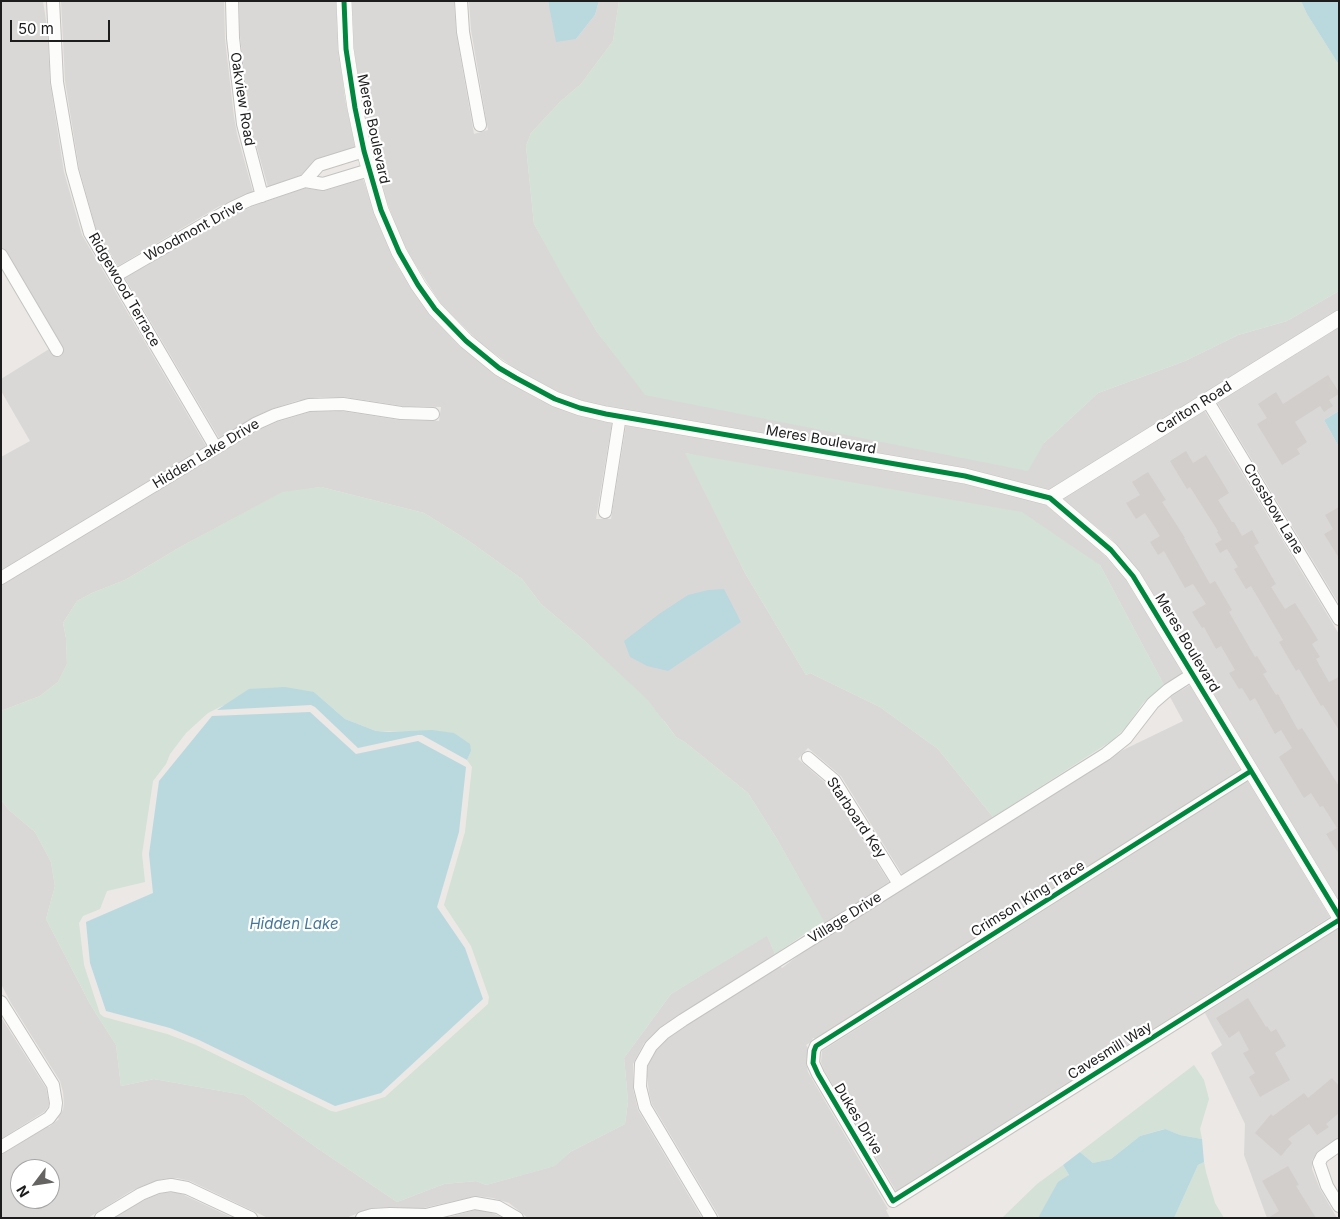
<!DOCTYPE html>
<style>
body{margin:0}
#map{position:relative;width:1340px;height:1219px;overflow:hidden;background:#ebe8e5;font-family:Inter,sans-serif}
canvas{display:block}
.frame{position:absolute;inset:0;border:2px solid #1d1d1d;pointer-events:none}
.north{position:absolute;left:10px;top:1159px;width:50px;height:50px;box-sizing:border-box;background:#fff;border:1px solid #a5a5a5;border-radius:50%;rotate:239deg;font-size:14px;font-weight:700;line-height:20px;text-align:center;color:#1d1d1d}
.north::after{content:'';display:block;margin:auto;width:18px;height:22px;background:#656463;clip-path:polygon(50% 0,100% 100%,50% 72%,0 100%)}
.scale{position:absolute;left:10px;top:20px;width:100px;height:22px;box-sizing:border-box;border:2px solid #1d1d1d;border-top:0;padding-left:6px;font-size:15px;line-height:18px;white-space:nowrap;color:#1d1d1d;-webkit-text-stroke:4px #fff;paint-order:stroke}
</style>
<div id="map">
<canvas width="1340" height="1219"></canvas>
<div class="frame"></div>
<div class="north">N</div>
<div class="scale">50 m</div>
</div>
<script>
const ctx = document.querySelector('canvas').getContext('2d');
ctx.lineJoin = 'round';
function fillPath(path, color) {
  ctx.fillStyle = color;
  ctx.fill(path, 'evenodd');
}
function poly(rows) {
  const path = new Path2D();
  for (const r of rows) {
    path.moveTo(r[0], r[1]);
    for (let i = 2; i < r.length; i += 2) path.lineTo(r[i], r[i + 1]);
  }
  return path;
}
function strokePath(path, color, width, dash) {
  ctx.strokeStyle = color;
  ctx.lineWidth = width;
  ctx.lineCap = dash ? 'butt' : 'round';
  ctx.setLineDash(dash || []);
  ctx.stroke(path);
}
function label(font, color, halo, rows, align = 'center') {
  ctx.font = font + ' Inter,sans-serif';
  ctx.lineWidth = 4.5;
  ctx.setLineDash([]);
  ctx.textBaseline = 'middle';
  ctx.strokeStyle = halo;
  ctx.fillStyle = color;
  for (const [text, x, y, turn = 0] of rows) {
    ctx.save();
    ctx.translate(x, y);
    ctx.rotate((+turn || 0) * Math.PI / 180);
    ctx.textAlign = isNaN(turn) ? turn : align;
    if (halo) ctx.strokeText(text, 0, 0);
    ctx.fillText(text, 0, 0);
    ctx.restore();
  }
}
const residential = poly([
 [1,1,43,1,47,27,50,83,64,172,82,235,206,446,1,570,1,457,30,441,1,391,1,379,54,346,1,252],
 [61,1,224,1,225,39,234,117,237,134,253,192,218,207,118,266,96,229,79,168,65,81],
 [239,1,336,1,339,50,345,99,355,147,318,159,301,175,268,187,252,130,249,114,240,36],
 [352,1,454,1,456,33,474,134,488,130,471,30,469,1,548,1,549,6,576,39,595,15,599,1,619,1,613,41,581,84,561,101,531,133,526,146,534,224,597,332,617,357,1044,443,1098,393,1185,361,1238,335,1287,321,1339,291,1339,310,1049,490,967,469,608,407,583,401,559,392,520,372,481,344,441,304,412,259,400,237,383,191,369,140,362,106,354,48],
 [363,179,380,228,398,267,429,313,460,346,495,374,538,399,552,405,612,422,596,519,611,519,626,425,963,483,997,491,1045,504,1099,549,1126,580,1183,673,1164,685,1100,565,686,453,745,573,806,675,810,673,880,707,938,749,993,817,902,874,841,776,808,748,798,759,828,785,889,882,824,923,777,839,748,793,686,743,676,737,665,722,586,642,541,604,522,579,469,541,424,513,321,487,282,493,182,546,125,580,92,593,77,601,63,623,66,638,67,664,58,682,40,696,1,711,1,586,259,430,277,422,310,412,341,411,399,420,439,421,441,407,403,406,345,397,320,397,296,401,272,409,252,418,219,438,125,278,225,219,251,207,305,188,324,191],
 [1339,326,1339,411,1324,420,1339,447,1339,604,1217,402],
 [1204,410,1339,634,1339,901,1139,571,1110,538,1062,499],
 [1190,685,1241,769,816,1039,813,1038,811,1042,806,1045,808,1048,806,1063,808,1072,888,1209,886,1210,890,1218,720,1218,652,1104,649,1093,647,1076,648,1065,656,1050,668,1038,687,1025,780,966,782,968,803,952,1123,750,1183,721,1170,697],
 [1248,781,1330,917,896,1191,824,1070,821,1062,822,1051],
 [1,800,9,810,35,832,51,862,55,886,46,919,90,1004,116,1045,121,1086,154,1079,244,1095,317,1148,397,1202,444,1184,476,1181,486,1185,554,1166,570,1152,625,1124,628,1101,624,1058,671,994,767,935,775,954,660,1028,644,1043,633,1064,633,1089,638,1110,702,1218,528,1218,509,1203,493,1198,476,1196,419,1209,391,1207,371,1208,346,1218,268,1218,190,1181,177,1178,163,1179,150,1183,131,1191,88,1218,1,1218,1,1155,48,1126,49,1127,59,1119,58,1118,63,1110,64,1103,63,1092,60,1081,11,1003,1,984],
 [20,1169,50,1169,50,1199,20,1199],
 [1337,929,1339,931,1339,1138,1318,1151,1312,1160,1312,1169,1320,1189,1337,1218,1267,1218,1244,1155,1245,1124,1211,1053,1222,1045,1205,1013],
 [1,1017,46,1088,49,1103,48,1107,44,1112,1,1139],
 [175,1192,184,1195,233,1218,114,1218,138,1203,154,1196,163,1193],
 [475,1210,487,1211,504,1218,446,1218]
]);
const wetland = poly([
 [619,1,1301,1,1307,14,1339,65,1339,291,1287,321,1238,335,1185,361,1098,393,1044,443,1028,471,645,395,597,332,564,279,534,224,526,146,531,133,561,101,581,84,613,41],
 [685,453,1022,512,1100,565,1164,685,1143,703,1126,727,1113,740,993,817,938,749,880,707,810,673,806,675,745,573],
 [321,487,424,513,469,541,522,579,541,604,586,642,648,700,676,737,686,743,748,793,777,839,824,921,775,954,767,936,671,994,624,1058,628,1101,625,1124,570,1152,555,1166,486,1185,476,1181,444,1184,397,1202,317,1148,244,1095,154,1079,121,1086,116,1045,90,1004,46,919,55,886,51,862,35,832,9,810,1,800,1,711,40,696,58,682,67,664,66,638,63,623,77,601,92,593,125,580,182,546,282,492],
 [314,692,345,719,376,731,454,733,471,751,467,760,472,767,465,832,444,905,471,946,489,997,488,1004,385,1097,336,1112,331,1111,196,1045,167,1034,104,1017,100,1014,84,965,79,923,83,916,100,909,107,891,145,882,142,854,153,781,166,764,170,754,186,733,208,713,222,706],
 [1194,1065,1204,1080,1209,1099,1200,1129,1202,1139,1180,1135,1164,1129,1140,1136,1111,1159,1093,1163,1080,1152],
 [1204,1162,1206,1172,1215,1203,1224,1218,1174,1218,1198,1165],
 [1063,1165,1069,1175,1038,1218,1002,1218,1037,1184]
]);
const water = poly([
 [548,1,599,1,595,15,576,39,556,42],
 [1301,1,1339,1,1339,65,1307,14],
 [1339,411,1339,447,1324,420],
 [724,589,741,622,668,671,647,666,630,657,624,641,659,614,688,595,708,590],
 [285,687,314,692,345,719,376,731,389,732,432,730,454,733,470,744,471,751,467,760,422,735,418,735,358,748,315,707,311,705,217,710,249,689],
 [310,712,356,754,418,741,466,767,459,832,437,907,465,948,483,999,381,1093,335,1106,199,1040,170,1028,106,1011,90,963,86,922,153,893,149,854,159,781,212,716],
 [1165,1129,1180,1135,1202,1139,1204,1162,1198,1165,1174,1218,1038,1218,1058,1182,1069,1175,1063,1165,1080,1152,1093,1163,1111,1159,1140,1136]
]);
const building = poly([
 [1328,375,1339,392,1339,394,1329,400,1333,406,1324,412,1320,406,1295,422,1307,442,1297,449,1300,454,1282,465,1257,424,1267,418,1258,404,1276,392,1283,404],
 [1186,451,1193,463,1206,455,1229,493,1218,500,1232,522,1234,522,1242,536,1252,530,1259,543,1254,546,1276,584,1271,587,1285,609,1295,603,1309,625,1318,640,1312,644,1320,657,1316,659,1329,682,1339,677,1339,730,1323,705,1321,706,1299,669,1296,671,1279,642,1283,640,1251,586,1246,589,1234,569,1238,567,1227,549,1220,553,1215,544,1222,540,1217,532,1218,531,1190,487,1187,489,1170,461],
 [1148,472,1166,500,1162,502,1185,538,1184,538,1210,584,1215,581,1232,610,1229,612,1255,657,1257,656,1267,672,1263,674,1276,695,1278,694,1298,730,1302,728,1339,786,1339,854,1326,834,1337,828,1323,806,1320,807,1311,793,1304,798,1279,757,1292,748,1281,730,1275,734,1255,698,1250,701,1242,688,1239,689,1229,673,1235,670,1221,646,1216,649,1204,627,1202,628,1192,612,1206,604,1193,584,1185,588,1164,551,1158,555,1150,542,1160,536,1145,513,1136,519,1126,503,1140,495,1132,482],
 [1339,507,1339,558,1324,534,1333,529,1325,515],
 [1248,998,1266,1027,1267,1026,1271,1032,1276,1029,1286,1046,1275,1053,1290,1080,1260,1097,1249,1077,1255,1073,1243,1053,1249,1050,1239,1031,1229,1038,1216,1018],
 [1332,1078,1339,1086,1339,1113,1326,1124,1329,1127,1317,1135,1309,1124,1288,1139,1292,1143,1281,1156,1255,1133,1271,1114,1273,1116,1304,1093,1308,1098],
 [1288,1166,1299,1185,1296,1186,1316,1218,1268,1218,1279,1211,1262,1181]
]);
const minor = poly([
 [53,1,57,82,72,170,90,233,216,448],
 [232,1,233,38,243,124,262,196],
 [461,1,463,32,480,125],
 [364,151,319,165,305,181,323,184,369,170],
 [1,255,57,350],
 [115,276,232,208,249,200,305,181],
 [1207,400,1339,619],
 [605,512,620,416],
 [1,578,216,448,255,424,275,415,309,405,343,404,401,413,433,414],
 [808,758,834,780,899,884],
 [1251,771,816,1046,814,1051,813,1063,818,1074,893,1201,1339,920],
 [1,1002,53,1085,56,1103,55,1110,49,1118,1,1147],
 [1339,1145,1322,1157,1319,1163,1327,1186,1339,1206],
 [101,1218,141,1194,158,1187,171,1185,187,1188,251,1218],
 [362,1218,372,1215,390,1214,426,1215,475,1203,498,1207,517,1218],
 [711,1218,645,1107,640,1087,641,1064,651,1046,664,1033,683,1020,1106,754,1126,738,1153,703,1168,690,1193,674]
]);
const tertiary = poly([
 [344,1,346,49,355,108,364,151,381,210,399,252,418,285,435,309,466,341,499,368,516,378,555,399,580,408,606,414,965,476,1050,498,1111,550,1133,576,1339,916],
 [1050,498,1339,318]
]);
const cycleway = poly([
 [344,1,346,49,355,108,364,151,381,210,399,252,418,285,435,309,466,341,499,368,516,378,555,399,580,408,606,414,965,476,1050,498,1111,550,1133,576,1339,916],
 [1251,771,816,1046,814,1051,813,1063,818,1074,893,1201,1339,920]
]);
const streetNames = [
 ["Oakview Road",242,99,81],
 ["Meres Boulevard",373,129,78],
 ["Woodmont Drive",194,231,-29],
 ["Ridgewood Terrace",124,290,60],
 ["Carlton Road",1194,408,-32],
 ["Meres Boulevard",821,440,10],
 ["Hidden Lake Drive",206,454,-31],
 ["Crossbow Lane",1273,509,59],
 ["Meres Boulevard",1187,643,59],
 ["Starboard Key",856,818,56],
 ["Crimson King Trace",1028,899,-32],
 ["Village Drive",845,918,-32],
 ["Cavesmill Way",1110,1051,-32],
 ["Dukes Drive",858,1119,59]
];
const waterNames = [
 ["Hidden Lake",294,924]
];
fillPath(residential, '#dad8d7');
fillPath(wetland, '#d3e1d7');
fillPath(water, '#b9d9df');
fillPath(building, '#d2cecc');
strokePath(minor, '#c4c3c1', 14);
strokePath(tertiary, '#c4c3c1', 16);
strokePath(minor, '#fcfcfb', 12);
strokePath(tertiary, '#fcfcfb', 15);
strokePath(cycleway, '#00873e', 5);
label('14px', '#1d1d1d', '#fff', streetNames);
label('italic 15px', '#44789c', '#fff', waterNames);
</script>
